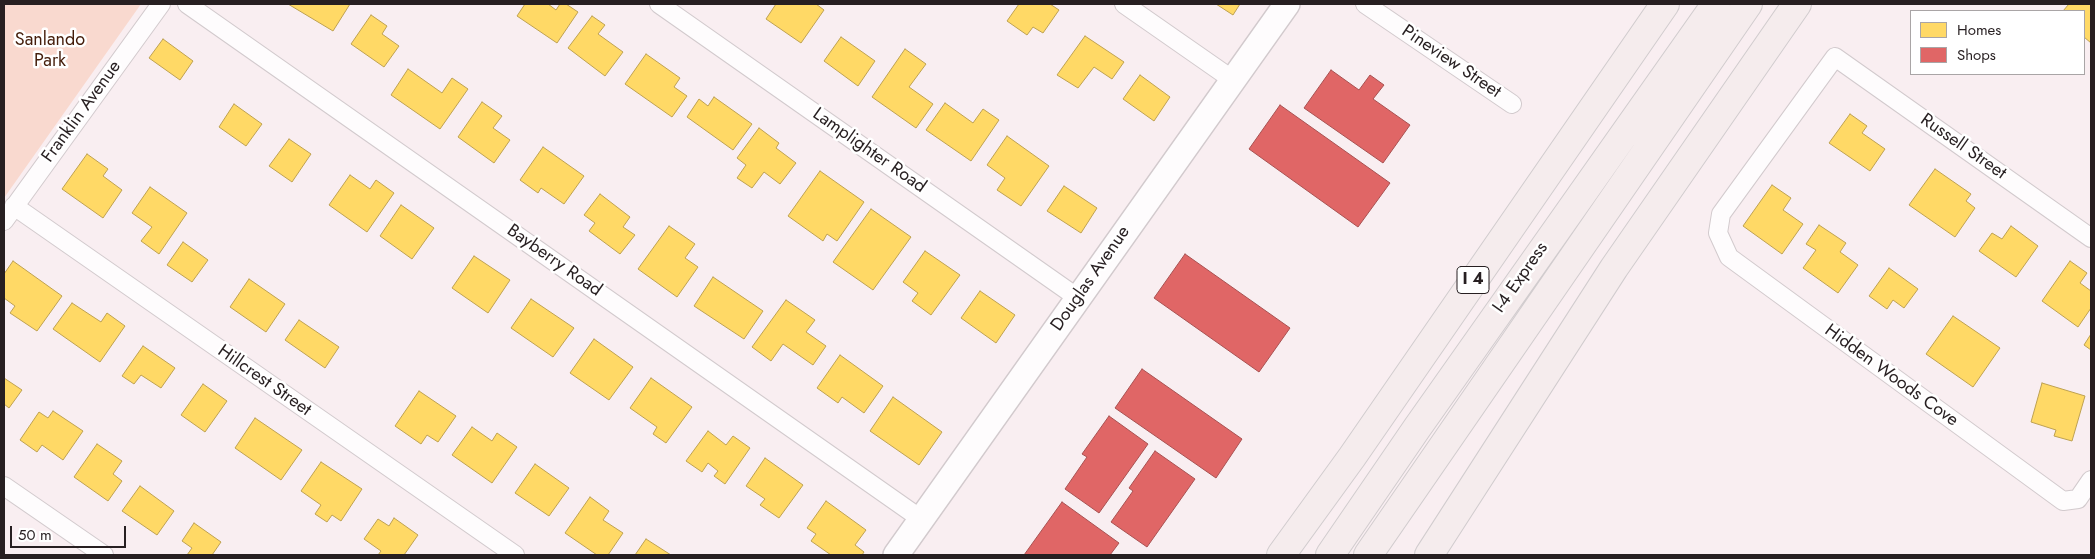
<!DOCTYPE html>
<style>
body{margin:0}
#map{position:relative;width:2095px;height:559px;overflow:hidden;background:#f9eef1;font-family:Jost,sans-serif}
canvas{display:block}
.frame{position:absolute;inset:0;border:5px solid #271f21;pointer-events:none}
.legend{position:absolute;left:1910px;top:10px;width:175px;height:65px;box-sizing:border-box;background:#fff;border:1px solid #a9a5a6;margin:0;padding:6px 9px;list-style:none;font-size:15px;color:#271f21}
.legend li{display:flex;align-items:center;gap:10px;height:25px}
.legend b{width:25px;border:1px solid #a9a5a6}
.scale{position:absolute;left:10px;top:526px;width:116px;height:22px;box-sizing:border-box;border:2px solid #271f21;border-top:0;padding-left:6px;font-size:15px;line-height:18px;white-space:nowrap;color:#271f21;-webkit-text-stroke:4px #fff;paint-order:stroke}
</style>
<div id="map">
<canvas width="2095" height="559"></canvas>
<div class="frame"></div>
<ul class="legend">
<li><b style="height:14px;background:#ffd966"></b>Homes</li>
<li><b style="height:14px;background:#e06666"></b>Shops</li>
</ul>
<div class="scale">50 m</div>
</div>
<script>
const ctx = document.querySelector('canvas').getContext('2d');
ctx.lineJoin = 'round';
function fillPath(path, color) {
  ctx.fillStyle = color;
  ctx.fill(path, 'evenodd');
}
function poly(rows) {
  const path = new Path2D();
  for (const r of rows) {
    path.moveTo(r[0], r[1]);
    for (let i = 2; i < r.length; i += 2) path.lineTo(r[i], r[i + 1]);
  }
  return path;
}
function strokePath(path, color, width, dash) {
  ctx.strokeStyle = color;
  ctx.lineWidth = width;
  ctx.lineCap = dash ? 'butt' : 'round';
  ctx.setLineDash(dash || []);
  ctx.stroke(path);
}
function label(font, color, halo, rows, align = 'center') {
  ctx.font = font + ' Jost,sans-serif';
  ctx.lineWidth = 5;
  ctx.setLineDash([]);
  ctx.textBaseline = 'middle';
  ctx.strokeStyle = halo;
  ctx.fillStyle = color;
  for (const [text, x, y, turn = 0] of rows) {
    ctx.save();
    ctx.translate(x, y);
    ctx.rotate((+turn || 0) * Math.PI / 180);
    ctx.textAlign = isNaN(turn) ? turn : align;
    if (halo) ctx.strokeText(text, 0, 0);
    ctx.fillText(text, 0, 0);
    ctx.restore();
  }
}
const green = poly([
 [4,4,141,4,4,198]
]);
const homes = poly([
 [288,4,350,4,333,31,288,4],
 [525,4,548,4,556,10,560,4,566,4,578,12,557,43,517,16,525,4],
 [776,4,816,4,824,10,801,43,766,19,776,4],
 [1019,4,1050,4,1059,10,1043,33,1033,27,1027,35,1007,21,1019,4],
 [1216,4,1240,4,1233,15,1216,4],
 [2069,4,2091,4,2091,43,2084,37,2084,11,2063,11,2069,4],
 [371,15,387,26,382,34,399,46,384,67,351,44,371,15],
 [592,16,605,25,598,34,623,52,605,76,568,48,592,16],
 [1085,36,1124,62,1112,79,1094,67,1078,88,1057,75,1085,36],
 [841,37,875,61,858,86,824,61,841,37],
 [163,39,193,61,180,80,149,58,163,39],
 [905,49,926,64,909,87,933,104,916,128,872,97,905,49],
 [646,54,680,78,674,87,687,96,672,117,625,84,646,54],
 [408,69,442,93,452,78,468,89,440,129,391,95,408,69],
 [1140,75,1170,97,1154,121,1123,99,1140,75],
 [714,97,752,124,733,150,687,117,699,99,708,106,714,97],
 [482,102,502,116,493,128,510,140,494,163,458,137,482,102],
 [945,103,973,123,983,109,999,120,971,161,926,130,945,103],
 [234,104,262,124,246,146,219,127,234,104],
 [1850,114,1867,126,1862,133,1885,149,1870,171,1829,143,1850,114],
 [759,128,779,143,776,148,796,163,780,184,764,172,752,188,737,178,746,165,737,158,759,128],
 [1007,136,1049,166,1021,206,997,190,1005,178,987,165,1007,136],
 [289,139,311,154,292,182,269,166,289,139],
 [543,147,584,176,564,204,541,188,538,193,520,180,543,147],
 [87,154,108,169,103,176,122,190,103,218,62,189,87,154],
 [1935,169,1971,194,1966,201,1975,208,1955,237,1909,205,1935,169],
 [820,171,864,202,837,241,827,234,823,241,788,216,820,171],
 [350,175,370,189,376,180,394,193,367,232,329,205,350,175],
 [1772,185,1791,198,1783,210,1803,224,1782,254,1743,226,1772,185],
 [1064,186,1097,208,1081,233,1047,211,1064,186],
 [150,187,187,213,159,254,141,241,152,227,132,213,150,187],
 [600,194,630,217,623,227,635,235,620,254,589,231,595,223,584,215,600,194],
 [401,205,434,228,412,259,380,236,401,205],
 [871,209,911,237,873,290,833,262,871,209],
 [1819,225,1846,243,1840,252,1858,265,1838,293,1803,268,1816,250,1806,244,1819,225],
 [669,226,695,244,685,258,698,267,677,297,638,269,669,226],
 [2011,226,2038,246,2016,277,1979,251,1992,233,2002,239,2011,226],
 [183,242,208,260,192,282,167,265,183,242],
 [925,251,960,275,931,315,912,301,918,293,903,282,925,251],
 [474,256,510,280,488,313,452,288,474,256],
 [13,261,62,296,37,331,10,313,15,306,4,298,4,274,13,261],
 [2070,261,2087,273,2080,283,2091,291,2091,308,2078,327,2042,301,2070,261],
 [1889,268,1918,289,1904,308,1893,300,1887,309,1869,296,1889,268],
 [713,277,763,311,744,339,694,306,713,277],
 [249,279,285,304,266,332,230,307,249,279],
 [980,291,1015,315,996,343,961,318,980,291],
 [531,299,574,328,553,357,511,328,531,299],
 [786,300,815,320,806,332,826,346,813,365,783,344,771,361,752,347,786,300],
 [72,303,101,322,107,313,125,326,100,362,53,329,72,303],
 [1953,316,2000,348,1973,387,1926,354,1953,316],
 [299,320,339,347,325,368,285,340,299,320],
 [2091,334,2091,350,2084,345,2091,334],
 [594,339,633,367,609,400,570,373,594,339],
 [143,346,175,368,161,388,141,375,134,384,122,376,143,346],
 [840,355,883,386,864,413,842,397,838,403,817,388,840,355],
 [4,378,22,390,9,408,4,404,4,378],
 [651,378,692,407,666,443,653,434,657,427,630,408,651,378],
 [2042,383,2085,396,2072,441,2054,436,2056,430,2031,422,2042,383],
 [203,384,227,401,205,432,181,415,203,384],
 [419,391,456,416,438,442,427,435,421,444,395,426,419,391],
 [893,397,942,432,919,465,870,431,893,397],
 [53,411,83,431,63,460,42,445,37,452,20,440,39,412,48,418,53,411],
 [255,418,302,450,281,480,235,448,255,418],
 [472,427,492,441,497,433,517,447,492,483,452,455,472,427],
 [708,431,726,445,733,436,750,448,725,484,714,476,718,471,708,463,702,472,686,461,708,431],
 [97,444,122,461,113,474,122,481,108,501,74,477,97,444],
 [765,458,803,485,779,518,760,505,765,499,746,486,765,458],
 [321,462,362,489,341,521,332,515,327,522,315,514,321,505,301,491,321,462],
 [535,464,569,488,549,516,515,493,535,464],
 [140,486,174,511,157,535,122,511,140,486],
 [590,497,609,511,603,520,623,533,608,555,597,555,565,533,590,497],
 [826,501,866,530,855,545,864,552,862,555,831,555,811,541,816,534,807,528,826,501],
 [394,518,418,535,404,555,378,555,381,551,364,539,378,519,389,526,394,518],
 [194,523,221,542,212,555,187,555,192,548,182,541,194,523],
 [646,539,671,555,635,555,646,539]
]);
const shops = poly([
 [1331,70,1359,90,1370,75,1384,85,1373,99,1410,125,1383,163,1304,108,1331,70],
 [1280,105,1390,183,1358,227,1249,149,1280,105],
 [1185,254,1290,328,1259,372,1154,298,1185,254],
 [1142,369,1242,439,1216,478,1115,408,1142,369],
 [1109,416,1148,444,1099,513,1065,489,1087,457,1082,454,1109,416],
 [1155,451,1195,479,1147,547,1111,522,1133,491,1129,488,1155,451],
 [1062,502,1119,543,1110,555,1024,555,1062,502]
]);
const minor = poly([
 [187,4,921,519],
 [659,4,1078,298],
 [1124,4,1233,80],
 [1365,4,1512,104],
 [14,206,515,555],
 [4,221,161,4],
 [2091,238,1835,57,1721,214,1718,233,1729,257,2063,501,2078,499,2091,480],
 [4,486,104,555]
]);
const secondary = poly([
 [896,555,1287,4]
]);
const motorway = poly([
 [1281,555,1352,457,1665,4],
 [1330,555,1417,428,1716,4],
 [1368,555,1748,4],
 [1429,555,1614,268,1797,4]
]);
const shields = [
 [1473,280,32]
];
const shieldNames = [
 ["I 4",1473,280]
];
const parkNames = [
 ["Sanlando",50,41],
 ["Park",50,62]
];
const streetNames = [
 ["Pineview Street",1451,62,34],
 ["Franklin Avenue",82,112,-54],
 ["Russell Street",1963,147,35],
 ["Lamplighter Road",869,151,35],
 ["Bayberry Road",554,261,35],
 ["I-4 Express",1521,278,-55],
 ["Douglas Avenue",1091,279,-55],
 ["Hidden Woods Cove",1891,376,36],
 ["Hillcrest Street",264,381,35]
];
fillPath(green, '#f9d9cf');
fillPath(homes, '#ffd966');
strokePath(homes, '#bea151', 1);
fillPath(shops, '#e06666');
strokePath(shops, '#a85151', 1);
strokePath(minor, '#d2cacd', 20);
strokePath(secondary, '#d2cacd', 28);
strokePath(motorway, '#d1ccce', 30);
strokePath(minor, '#fefcfd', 18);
strokePath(secondary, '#fefcfd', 25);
strokePath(motorway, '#f5eced', 28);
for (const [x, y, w] of shields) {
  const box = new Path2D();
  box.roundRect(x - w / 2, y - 13.5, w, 27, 4);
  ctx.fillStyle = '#fff';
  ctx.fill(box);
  strokePath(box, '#271f21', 1);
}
label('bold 16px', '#271f21', null, shieldNames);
label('18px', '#441d0a', '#fff', parkNames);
label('18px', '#271f21', '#fff', streetNames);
</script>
